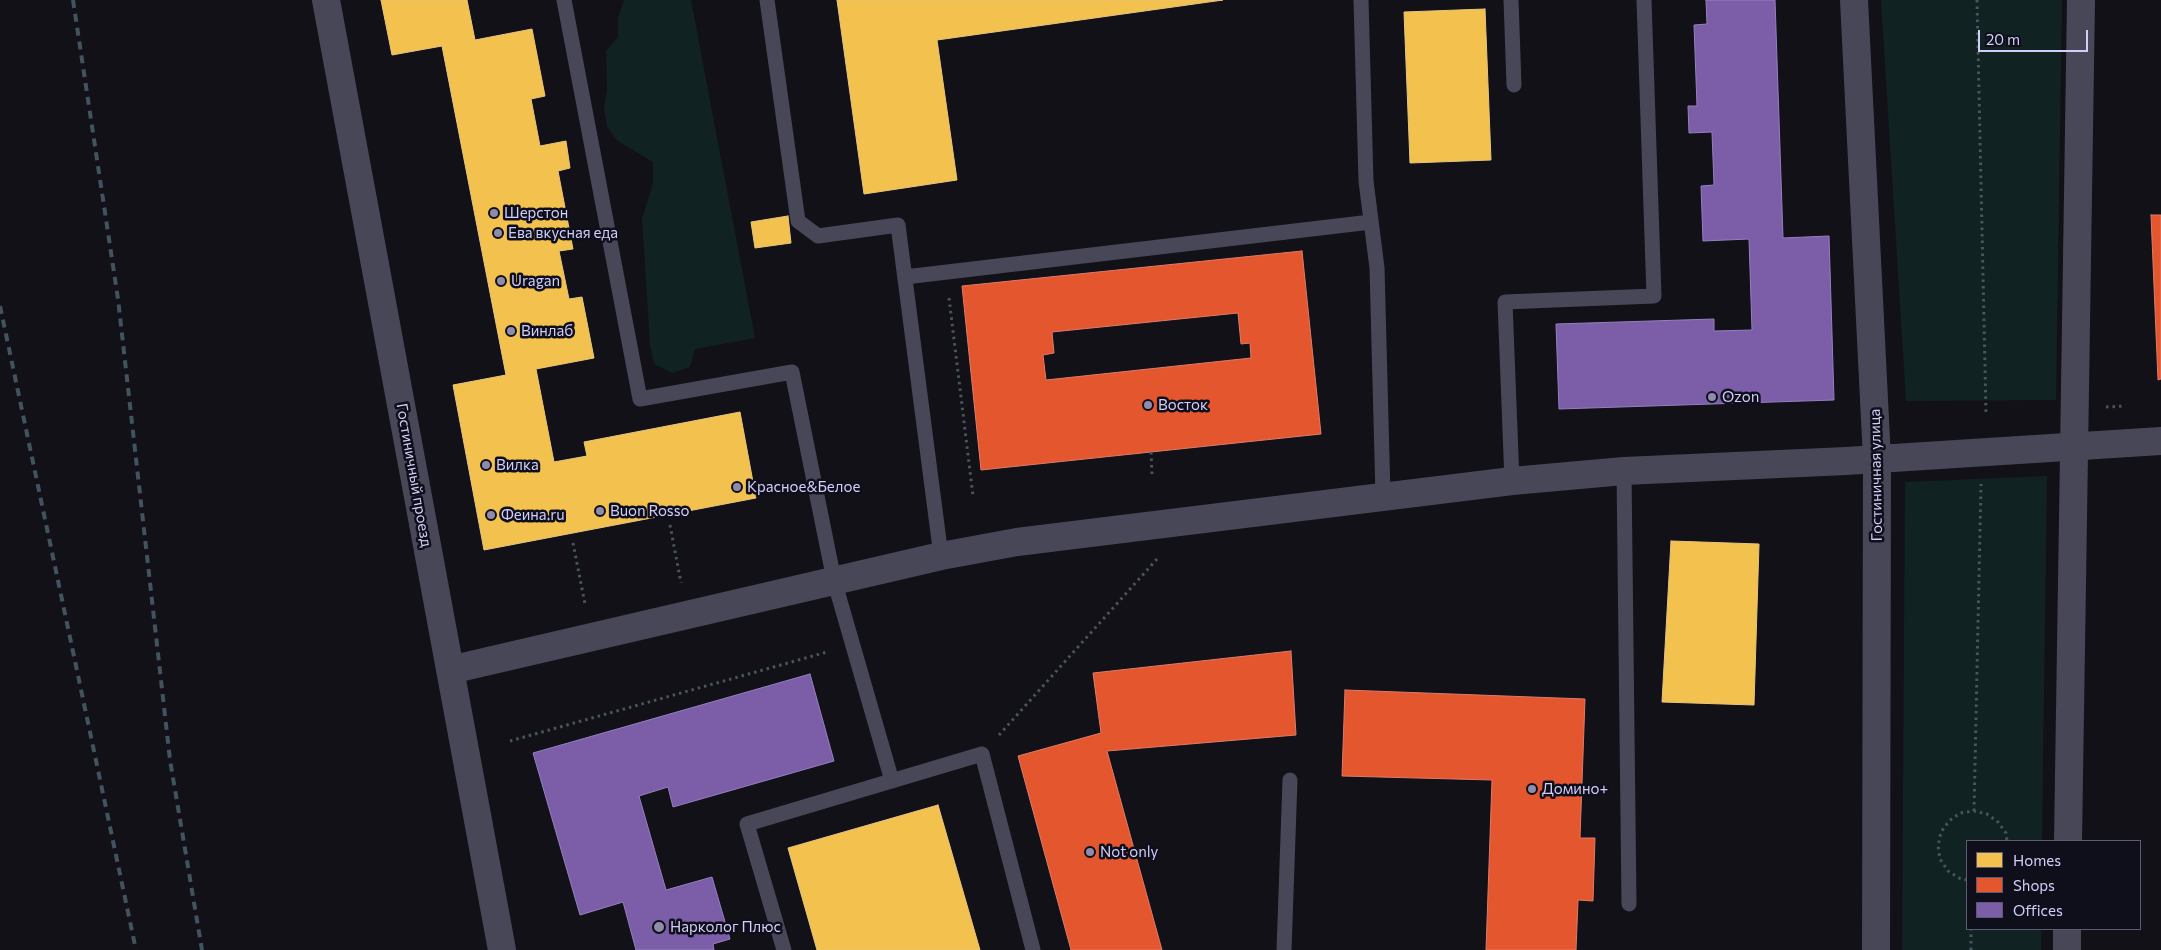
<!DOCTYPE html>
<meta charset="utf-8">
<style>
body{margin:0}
#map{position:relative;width:2161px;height:950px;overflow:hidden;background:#121118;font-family:Commissioner,sans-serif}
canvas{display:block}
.legend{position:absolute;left:1966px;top:840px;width:175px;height:90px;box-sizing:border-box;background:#0f0e1b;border:1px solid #5d5b74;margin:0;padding:6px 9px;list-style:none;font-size:15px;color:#d1cef9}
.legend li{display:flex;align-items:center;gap:10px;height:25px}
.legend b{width:25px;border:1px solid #5d5b74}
.scale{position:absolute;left:1978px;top:30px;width:110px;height:22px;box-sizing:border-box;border:2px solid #d1cef9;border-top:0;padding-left:6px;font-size:15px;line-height:18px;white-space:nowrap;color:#d1cef9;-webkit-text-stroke:4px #0f0e1b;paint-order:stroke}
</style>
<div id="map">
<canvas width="2161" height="950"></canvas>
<ul class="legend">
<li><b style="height:14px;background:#f2c14e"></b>Homes</li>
<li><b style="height:14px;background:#e4572e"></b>Shops</li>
<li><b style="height:14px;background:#7b5ea7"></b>Offices</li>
</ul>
<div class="scale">20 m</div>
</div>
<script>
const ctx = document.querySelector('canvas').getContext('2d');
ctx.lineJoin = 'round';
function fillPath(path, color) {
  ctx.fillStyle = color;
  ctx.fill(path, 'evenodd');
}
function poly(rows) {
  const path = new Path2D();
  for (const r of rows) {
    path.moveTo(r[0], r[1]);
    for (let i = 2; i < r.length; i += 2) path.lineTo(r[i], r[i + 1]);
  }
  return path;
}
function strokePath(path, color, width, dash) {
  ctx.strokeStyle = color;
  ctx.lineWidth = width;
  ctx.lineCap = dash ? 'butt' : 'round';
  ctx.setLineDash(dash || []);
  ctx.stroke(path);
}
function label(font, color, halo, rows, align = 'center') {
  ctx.font = font + ' Commissioner,sans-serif';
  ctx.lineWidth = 5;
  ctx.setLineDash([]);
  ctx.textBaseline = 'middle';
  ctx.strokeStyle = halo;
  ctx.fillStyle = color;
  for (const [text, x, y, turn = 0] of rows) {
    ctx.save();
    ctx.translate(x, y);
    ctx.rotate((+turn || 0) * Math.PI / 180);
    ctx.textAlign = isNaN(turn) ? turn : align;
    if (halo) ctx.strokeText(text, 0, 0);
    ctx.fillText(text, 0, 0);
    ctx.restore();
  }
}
const green = poly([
 [624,0,691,0,755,338,695,349,690,367,672,373,654,364,650,345,642,219,653,183,653,162,618,141,607,127,604,108,607,90,606,51,618,37,618,18],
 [1881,0,2062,0,2056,400,1906,401],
 [2047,476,2042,841,1967,841,1967,929,2041,929,2041,950,1902,950,1905,482]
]);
const homes = poly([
 [381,0,467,0,475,40,532,29,545,96,531,99,540,146,566,141,570,168,558,171,573,249,559,251,569,299,582,297,594,358,536,369,554,462,587,456,584,442,740,412,756,498,484,550,453,385,506,375,442,46,392,55,381,0],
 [837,0,1223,0,937,40,957,180,864,194,837,0],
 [1485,9,1491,160,1410,163,1404,12,1485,9],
 [788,216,791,243,755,248,751,222,788,216],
 [1671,541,1759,544,1754,705,1662,702,1671,541],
 [938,805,980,950,817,950,788,848,938,805]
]);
const shops = poly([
 [2151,215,2161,215,2161,379,2158,380,2151,215],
 [1302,251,1321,434,981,470,962,286,1302,251],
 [1238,313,1241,344,1250,343,1251,358,1046,380,1043,355,1054,353,1052,332,1238,313],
 [1291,651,1296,735,1107,751,1162,950,1071,950,1018,756,1101,733,1093,673,1291,651],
 [1345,690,1585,699,1580,838,1595,838,1593,901,1578,900,1576,950,1486,950,1492,780,1342,776,1345,690]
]);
const offices = poly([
 [1706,0,1775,0,1783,238,1829,236,1834,400,1559,409,1556,324,1714,319,1714,331,1752,330,1749,239,1703,241,1701,186,1714,185,1712,132,1689,133,1688,106,1697,106,1694,25,1707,24,1706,0],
 [810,674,834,761,673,807,668,787,639,796,666,890,712,877,730,939,713,944,714,950,636,950,623,902,580,915,533,753,810,674]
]);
const path = poly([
 [1977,0,1986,413],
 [949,298,973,496],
 [2106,407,2125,406],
 [1151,452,1152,475],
 [670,525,681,583],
 [573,543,585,604],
 [999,735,1157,559],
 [510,741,827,652],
 [1974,811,1981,484],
 [1967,880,1959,878,1948,871,1940,859,1938,846,1941,832,1949,821,1960,813,1974,811,1987,814,1998,822,2006,833,2007,841],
 [1971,950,1971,929]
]);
const service = poly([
 [564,0,640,399,792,372,834,580,892,781],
 [767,0,798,221,818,236,898,225,941,556],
 [1361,0,1366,181,1377,268,1383,496],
 [1511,0,1514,85],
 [905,277,1371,222],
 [1624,471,1629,904],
 [1512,481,1505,302,1654,296,1644,0],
 [784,950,747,824,982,754,1033,950],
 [1284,950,1290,780]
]);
const minor = poly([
 [326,0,502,950],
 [450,670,941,556,1017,542,1512,481,1624,471,1846,461,2161,441]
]);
const tertiary = poly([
 [1854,0,1877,459,1876,950],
 [2068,841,2081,0],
 [2067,950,2067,929]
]);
const rail = poly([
 [73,0,118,299,170,760,202,950],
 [0,306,136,950]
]);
const markers = [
 [494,213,5,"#8e8caa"],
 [498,233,5,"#8e8caa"],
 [501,281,5,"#8e8caa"],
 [511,331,5,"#8e8caa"],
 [1712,397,5,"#8e8caa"],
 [1148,405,5,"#8e8caa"],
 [486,465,5,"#8e8caa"],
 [737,487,5,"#8e8caa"],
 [600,511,5,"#8e8caa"],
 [491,515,5,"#8e8caa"],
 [1532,789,5,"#8e8caa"],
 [1090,852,5,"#8e8caa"],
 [659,927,6,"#8e8caa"]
];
const poiNames = [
 ["Шерстон",504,213],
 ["Ева вкусная еда",508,233],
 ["Uragan",511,281],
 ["Винлаб",521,331],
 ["Ozon",1722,397],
 ["Восток",1158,405],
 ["Вилка",496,465],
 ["Красное&Белое",747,487],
 ["Buon Rosso",610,511],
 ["Феина.ru",501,515],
 ["Домино+",1542,789],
 ["Not only",1100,852],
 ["Нарколог Плюс",670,927]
];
const streetNames = [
 ["Гостиничный проезд",414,475,80],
 ["Гостиничная улица",1876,475,-91]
];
fillPath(green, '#122');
fillPath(homes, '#f2c14e');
strokePath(homes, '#e8c581', 1);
fillPath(shops, '#e4572e');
strokePath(shops, '#de7b6b', 1);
fillPath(offices, '#7b5ea7');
strokePath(offices, '#9580c0', 1);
strokePath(path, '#49555f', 3, [2.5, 4]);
strokePath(service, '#474758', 15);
strokePath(minor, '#474758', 28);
strokePath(tertiary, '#474758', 28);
strokePath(rail, '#41535f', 4, [8, 6]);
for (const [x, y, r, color] of markers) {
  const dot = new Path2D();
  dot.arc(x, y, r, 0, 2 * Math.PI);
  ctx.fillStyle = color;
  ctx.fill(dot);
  strokePath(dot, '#0f0e1b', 2);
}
label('15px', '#d1cef9', '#0f0e1b', poiNames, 'left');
label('15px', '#d1cef9', '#0f0e1b', streetNames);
</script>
